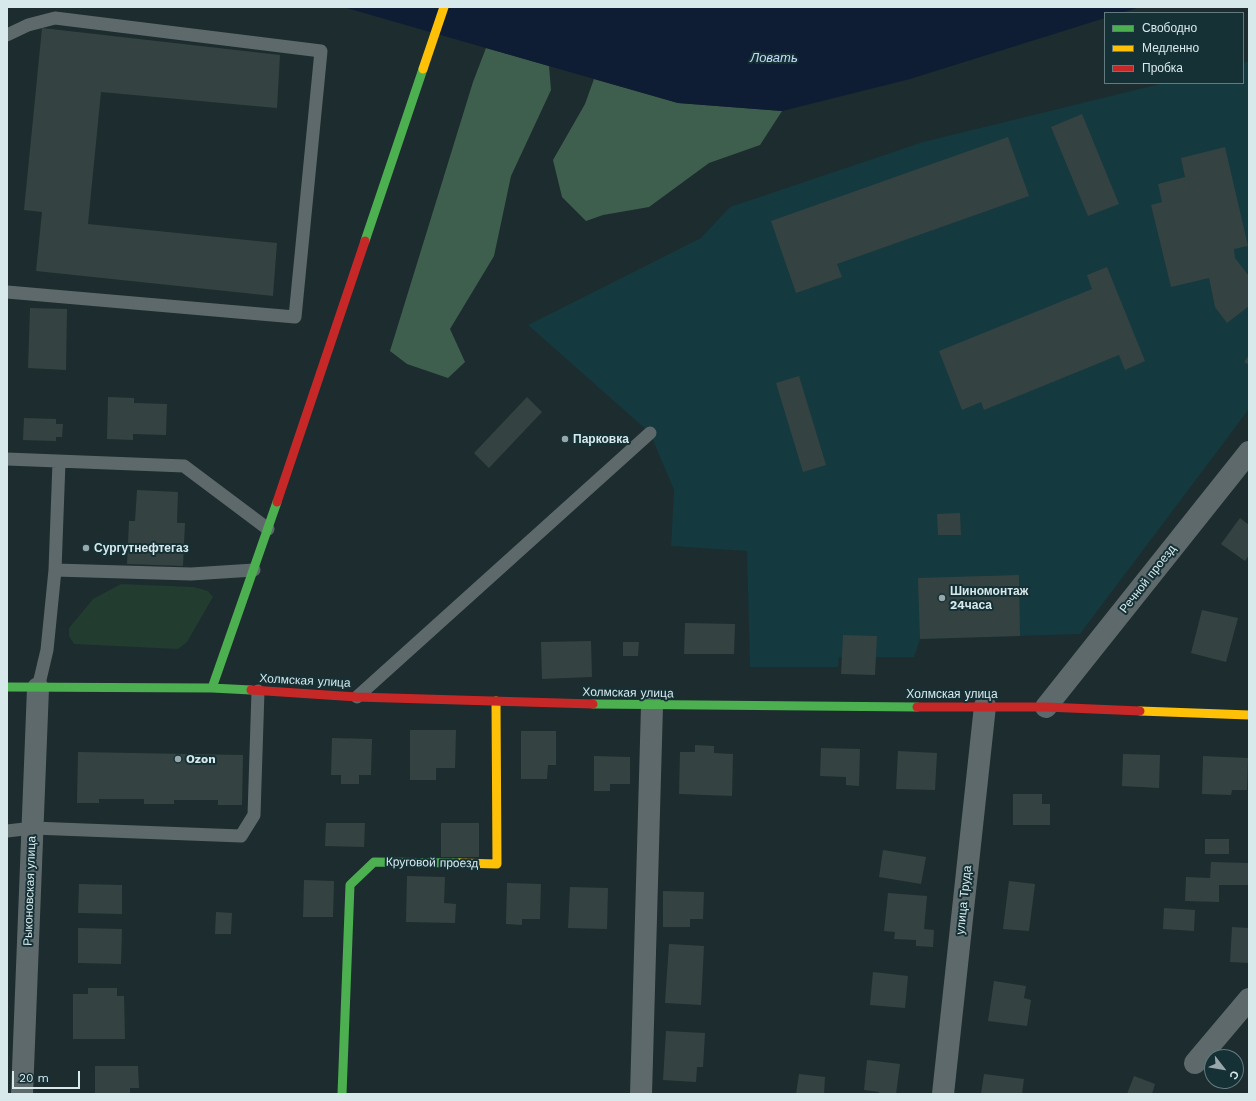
<!DOCTYPE html>
<meta charset="utf-8">
<style>
body{margin:0}
#map{position:relative;width:1256px;height:1101px;overflow:hidden;background:#1d2c2e;font-family:"Work Sans",sans-serif}
canvas{display:block}
.frame{position:absolute;inset:0;border:8px solid #d8e9ec;pointer-events:none}
.legend{position:absolute;left:1104px;top:12px;width:140px;height:72px;box-sizing:border-box;background:#153136;border:1px solid #637b7f;margin:0;padding:5px 7px;list-style:none;font-size:12px;color:#d8e9ec}
.legend li{display:flex;align-items:center;gap:8px;height:20px}
.legend b{width:20px;border:1px solid #637b7f}
.north{position:absolute;left:1204px;top:1049px;width:40px;height:40px;box-sizing:border-box;background:#153136;border:1px solid #637b7f;border-radius:50%;rotate:121deg;font-size:11px;font-weight:700;line-height:16px;text-align:center;color:#d8e9ec}
.north::after{content:'';display:block;margin:auto;width:14px;height:18px;background:#97a7aa;clip-path:polygon(50% 0,100% 100%,50% 72%,0 100%)}
.scale{position:absolute;left:12px;top:1071px;width:68px;height:18px;box-sizing:border-box;border:2px solid #d8e9ec;border-top:0;padding-left:5px;font-size:12px;line-height:14px;white-space:nowrap;color:#d8e9ec;-webkit-text-stroke:3px #153136;paint-order:stroke}
</style>
<div id="map">
<canvas width="1256" height="1101"></canvas>
<div class="frame"></div>
<ul class="legend">
<li><b style="height:5px;background:#4caf50"></b>Свободно</li>
<li><b style="height:5px;background:#ffc107"></b>Медленно</li>
<li><b style="height:5px;background:#c62828"></b>Пробка</li>
</ul>
<div class="north">С</div>
<div class="scale">20 m</div>
</div>
<script>
const ctx = document.querySelector('canvas').getContext('2d');
ctx.lineJoin = 'round';
function fillPath(path, color) {
  ctx.fillStyle = color;
  ctx.fill(path, 'evenodd');
}
function poly(rows) {
  const path = new Path2D();
  for (const r of rows) {
    path.moveTo(r[0], r[1]);
    for (let i = 2; i < r.length; i += 2) path.lineTo(r[i], r[i + 1]);
  }
  return path;
}
function strokePath(path, color, width, dash) {
  ctx.strokeStyle = color;
  ctx.lineWidth = width;
  ctx.lineCap = dash ? 'butt' : 'round';
  ctx.setLineDash(dash || []);
  ctx.stroke(path);
}
function label(font, color, halo, rows, align = 'center') {
  ctx.font = font + ' "Work Sans",sans-serif';
  ctx.lineWidth = 4;
  ctx.setLineDash([]);
  ctx.textBaseline = 'middle';
  ctx.strokeStyle = halo;
  ctx.fillStyle = color;
  for (const [text, x, y, turn = 0] of rows) {
    ctx.save();
    ctx.translate(x, y);
    ctx.rotate((+turn || 0) * Math.PI / 180);
    ctx.textAlign = isNaN(turn) ? turn : align;
    if (halo) ctx.strokeText(text, 0, 0);
    ctx.fillText(text, 0, 0);
    ctx.restore();
  }
}
const built = poly([
 [1249,61,1249,409,1080,634,920,639,914,657,839,657,838,667,750,667,747,551,671,546,674,490,650,433,528,325,701,238,730,207,923,142,1164,83,1243,83,1243,63]
]);
const green = poly([
 [121,584,194,587,208,591,213,597,187,642,178,649,74,644,69,636,69,628,93,599]
]);
const forest = poly([
 [486,48,549,66,551,90,511,176,494,256,450,329,465,362,448,378,407,364,390,351,473,82],
 [594,79,678,103,782,111,760,145,709,163,649,207,603,215,586,221,562,197,553,160,585,104]
]);
const water = poly([
 [343,7,1140,7,1121,13,1105,13,1105,18,910,79,782,111,678,103]
]);
const building = poly([
 [42,28,280,55,277,108,101,92,88,224,277,243,273,296,36,271,42,212,24,210],
 [1082,114,1119,204,1088,216,1051,127],
 [1008,137,1029,196,837,264,842,277,796,293,771,221],
 [1225,147,1248,246,1234,249,1235,258,1249,276,1249,306,1227,323,1215,307,1209,278,1171,287,1151,205,1162,202,1158,184,1185,177,1181,158],
 [1107,267,1145,361,1125,370,1119,355,984,410,981,402,962,410,939,351,1092,289,1087,275],
 [30,308,67,309,66,370,28,368],
 [1249,355,1249,365,1244,362],
 [799,376,826,465,803,472,776,383],
 [108,397,134,398,134,403,167,404,166,435,133,434,133,440,107,439],
 [527,397,542,412,489,468,474,453],
 [24,418,56,419,56,424,63,424,62,437,56,437,56,441,23,440],
 [137,490,178,492,177,523,185,523,183,566,127,564,129,521,135,521],
 [960,513,961,535,938,535,937,514],
 [1240,518,1249,525,1249,555,1245,561,1221,544],
 [1019,575,1020,636,920,639,918,578],
 [1202,610,1238,618,1226,662,1191,653],
 [685,623,735,624,734,654,684,654],
 [843,635,877,636,875,675,841,674],
 [591,641,592,677,542,679,541,642],
 [623,642,639,642,638,656,623,656],
 [410,730,456,730,455,768,436,768,436,780,410,780],
 [521,731,556,731,556,765,548,765,547,779,521,779],
 [332,738,372,739,371,775,359,775,359,784,341,784,341,775,331,775],
 [695,745,714,746,714,753,733,754,732,796,679,794,680,752,695,752],
 [821,748,860,749,859,786,846,785,846,777,820,776],
 [898,751,937,753,935,790,896,789],
 [78,752,243,755,242,805,218,805,218,800,174,800,174,804,144,804,144,799,99,799,99,803,77,803],
 [1123,754,1160,755,1159,788,1122,786],
 [594,756,630,757,630,784,610,784,610,791,594,791],
 [1203,756,1248,758,1247,790,1232,790,1231,795,1202,794],
 [1013,794,1042,794,1042,804,1050,804,1050,825,1013,825],
 [326,823,365,823,364,847,325,846],
 [441,823,479,823,479,857,441,857],
 [1205,839,1229,839,1229,854,1205,854],
 [883,850,926,857,921,884,879,877],
 [1211,862,1249,863,1249,885,1219,885,1219,902,1185,901,1186,877,1210,878],
 [407,876,445,877,444,903,456,904,455,923,406,922],
 [304,880,334,881,333,917,303,917],
 [1009,881,1035,884,1029,931,1003,929],
 [507,883,541,884,540,919,522,919,522,925,506,924],
 [79,884,122,885,122,914,78,913],
 [570,887,608,888,607,929,568,928],
 [663,891,704,892,703,919,690,919,690,927,663,927],
 [888,893,927,896,924,929,934,930,933,947,916,946,916,940,894,939,895,932,884,931],
 [1164,908,1195,910,1194,931,1163,929],
 [216,912,232,913,231,934,215,934],
 [1232,927,1249,928,1249,963,1230,962],
 [78,928,122,929,121,964,78,963],
 [669,944,704,946,701,1005,665,1003],
 [873,972,908,976,905,1008,870,1005],
 [994,981,1026,986,1024,998,1031,1000,1027,1026,988,1021],
 [88,988,117,988,117,996,124,996,125,1039,73,1039,73,994,88,994],
 [666,1031,705,1033,703,1067,697,1067,696,1082,663,1080],
 [867,1060,900,1064,896,1094,879,1094,879,1092,864,1090],
 [95,1066,138,1066,139,1088,130,1088,130,1094,95,1094],
 [799,1074,825,1077,824,1094,796,1094],
 [984,1074,1024,1079,1022,1094,981,1094],
 [1134,1076,1155,1084,1152,1094,1127,1094]
]);
const lane = poly([
 [7,35,28,25,55,18,321,51,295,317,7,292],
 [7,459,184,466,268,529],
 [55,570,59,462],
 [38,688,47,650,55,570,191,574,254,570],
 [357,697,650,433],
 [7,831,33,828,241,836,254,815,258,691]
]);
const street = poly([
 [1046,707,1249,452],
 [1195,1063,1249,999],
 [22,1094,38,688],
 [641,1094,652,706],
 [943,1094,985,706]
]);
const fast = poly([
 [365,241,423,69],
 [7,687,212,688,251,690],
 [212,688,277,502],
 [593,704,917,707],
 [342,1094,350,885,374,862,460,863]
]);
const slow = poly([
 [423,69,444,7],
 [1140,711,1249,715],
 [460,863,497,864,496,701]
]);
const jam = poly([
 [277,502,365,241],
 [251,690,357,697,593,704],
 [917,707,1046,707,1140,711]
]);
const markers = [
 [565,439,4,"#97a7aa"],
 [86,548,4,"#97a7aa"],
 [942,598,4,"#97a7aa"],
 [178,759,4,"#97a7aa"]
];
const poiNames = [
 ["Парковка",573,439],
 ["Сургутнефтегаз",94,548],
 ["Шиномонтаж",950,591],
 ["24часа",950,605],
 ["Ozon",186,759]
];
const streetNames = [
 ["Речной проезд",1148,579,-52],
 ["Холмская улица",305,681,3],
 ["Холмская улица",628,693,1],
 ["Холмская улица",952,694],
 ["Круговой проезд",432,863,1],
 ["Рыконовская улица",30,891,-88],
 ["улица Труда",964,900,-84]
];
const waterNames = [
 ["Ловать",774,58]
];
fillPath(built, '#14393f');
fillPath(green, '#223c2f');
fillPath(forest, '#3f5f4e');
fillPath(water, '#0e1d33');
fillPath(building, '#354242');
strokePath(lane, '#5e696b', 13);
strokePath(street, '#5e696b', 22);
strokePath(fast, '#4caf50', 9);
strokePath(slow, '#ffc107', 9);
strokePath(jam, '#c62828', 9);
for (const [x, y, r, color] of markers) {
  const dot = new Path2D();
  dot.arc(x, y, r, 0, 2 * Math.PI);
  ctx.fillStyle = color;
  ctx.fill(dot);
  strokePath(dot, '#153136', 1.5);
}
label('bold 12px', '#d8e9ec', '#153136', poiNames, 'left');
label('12px', '#d8e9ec', '#153136', streetNames);
label('italic 13px', '#c6dafa', '#153136', waterNames);
</script>
